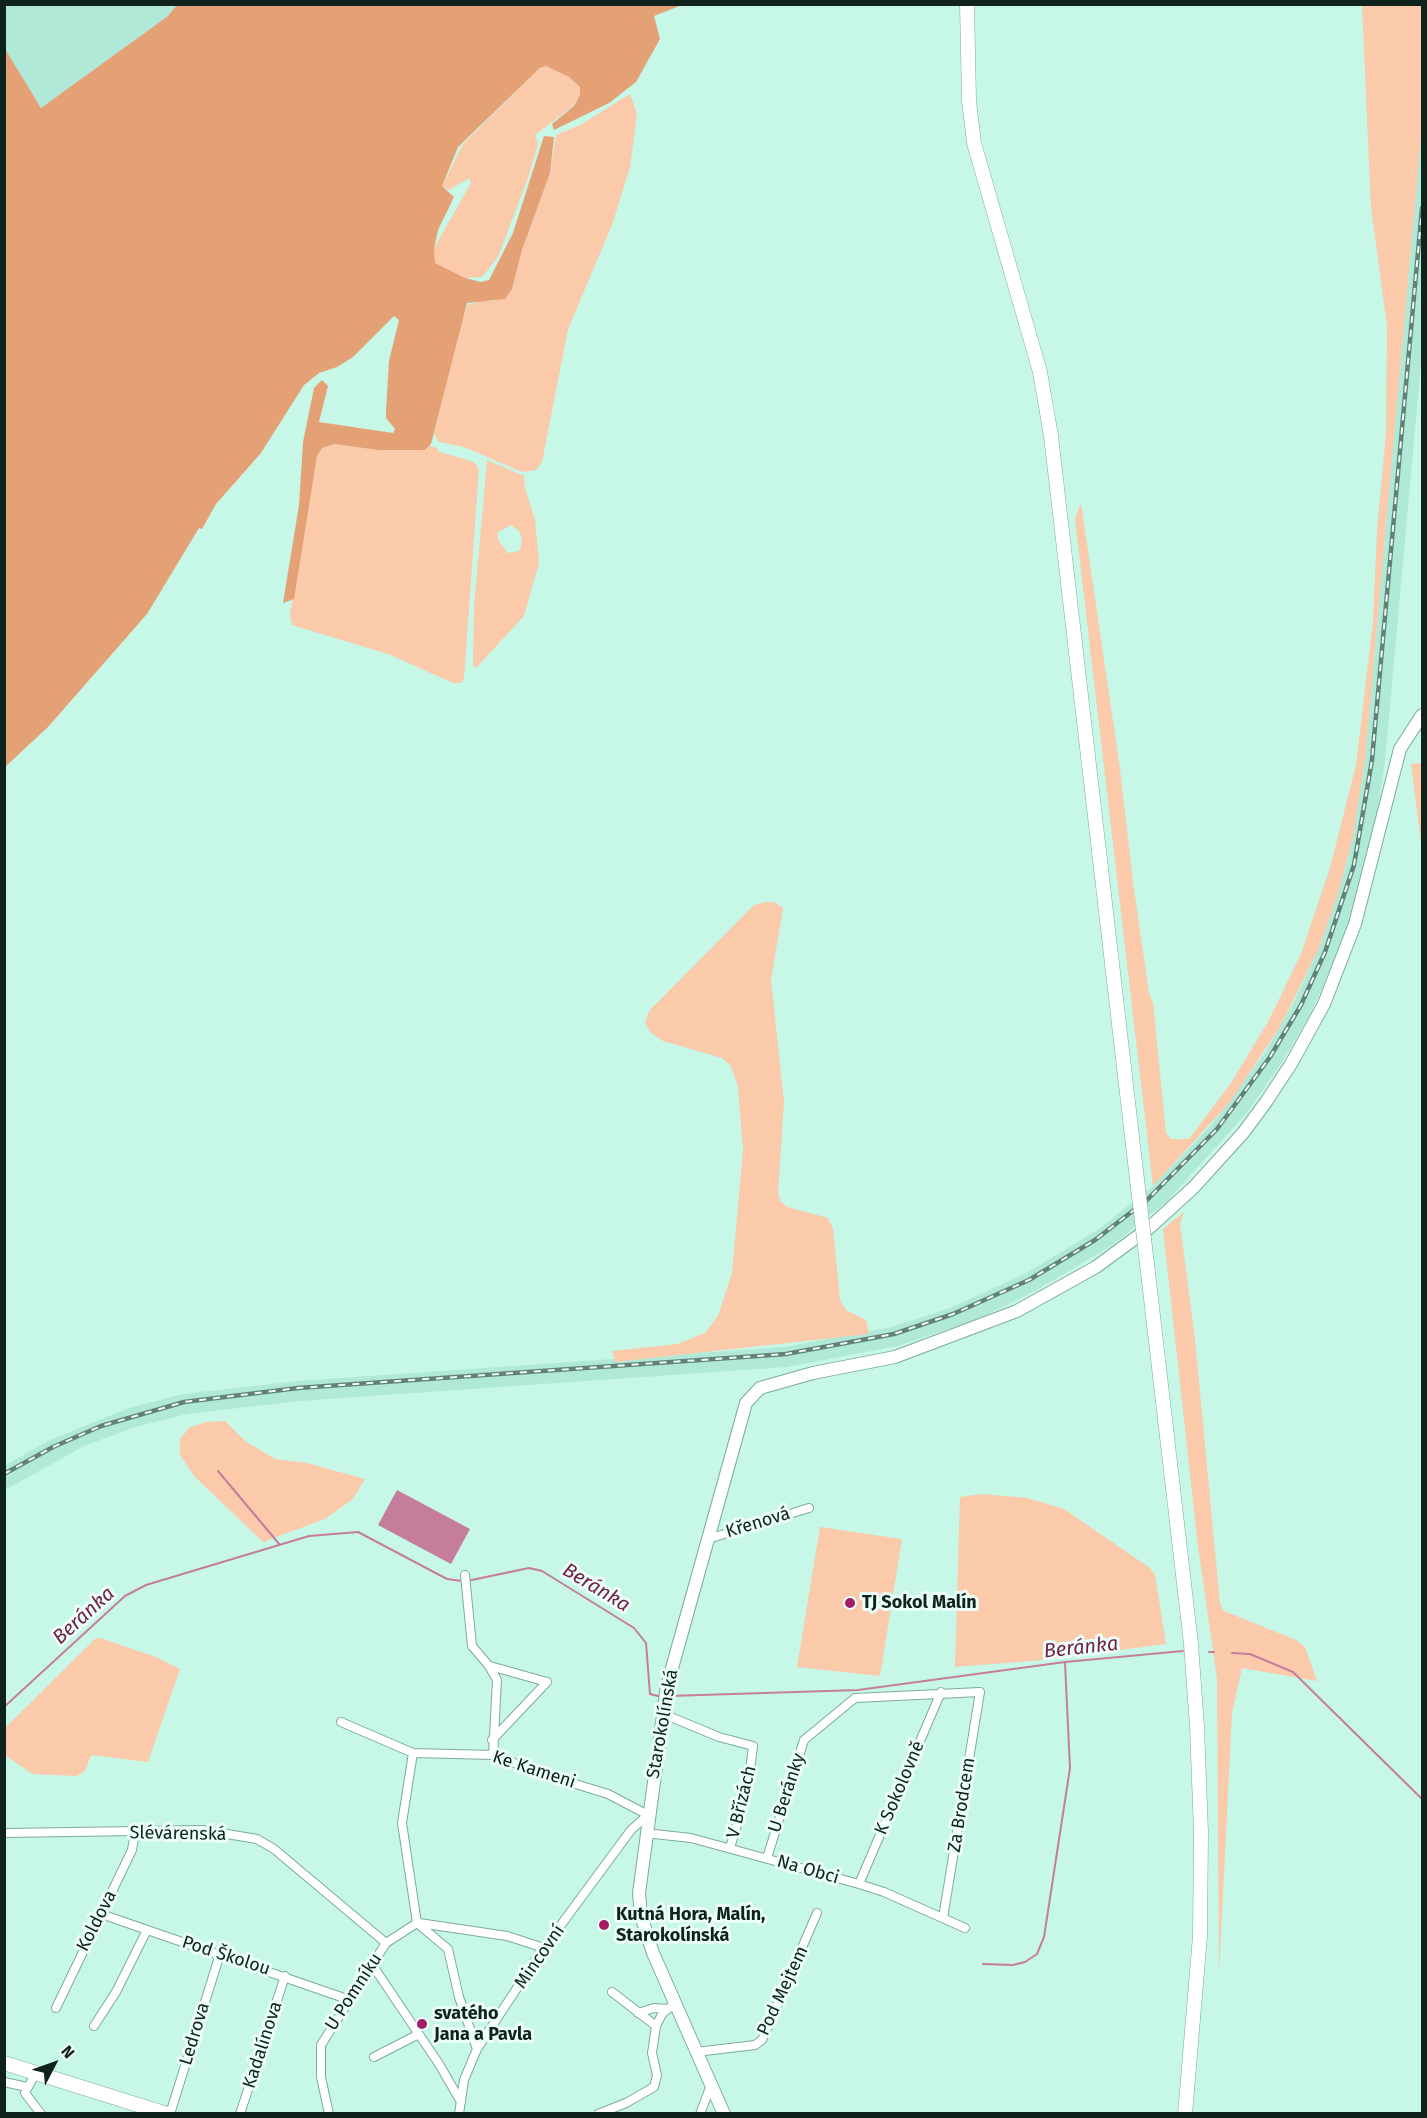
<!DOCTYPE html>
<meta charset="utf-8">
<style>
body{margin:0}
#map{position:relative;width:1427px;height:2118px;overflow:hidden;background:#c6f7e7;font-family:"Fira Sans",sans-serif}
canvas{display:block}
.frame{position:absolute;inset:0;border:6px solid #0f221c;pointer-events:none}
.north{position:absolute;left:24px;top:2034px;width:60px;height:60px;-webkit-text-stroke:4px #eafdf7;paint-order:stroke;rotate:49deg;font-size:16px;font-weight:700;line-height:24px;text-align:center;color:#0f221c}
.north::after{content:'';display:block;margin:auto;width:21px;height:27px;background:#0f221c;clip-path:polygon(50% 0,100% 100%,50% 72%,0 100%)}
</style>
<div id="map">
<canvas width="1427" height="2118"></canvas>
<div class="frame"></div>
<div class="north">N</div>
</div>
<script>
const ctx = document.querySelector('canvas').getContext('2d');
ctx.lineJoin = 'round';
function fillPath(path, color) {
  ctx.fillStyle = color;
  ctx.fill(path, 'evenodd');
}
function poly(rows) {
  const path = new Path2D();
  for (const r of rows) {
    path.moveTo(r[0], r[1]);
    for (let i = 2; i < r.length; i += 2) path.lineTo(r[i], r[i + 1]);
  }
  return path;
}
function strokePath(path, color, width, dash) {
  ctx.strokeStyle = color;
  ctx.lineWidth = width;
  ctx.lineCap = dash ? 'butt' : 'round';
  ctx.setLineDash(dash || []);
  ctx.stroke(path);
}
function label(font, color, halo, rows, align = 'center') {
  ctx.font = font + ' "Fira Sans",sans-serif';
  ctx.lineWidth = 6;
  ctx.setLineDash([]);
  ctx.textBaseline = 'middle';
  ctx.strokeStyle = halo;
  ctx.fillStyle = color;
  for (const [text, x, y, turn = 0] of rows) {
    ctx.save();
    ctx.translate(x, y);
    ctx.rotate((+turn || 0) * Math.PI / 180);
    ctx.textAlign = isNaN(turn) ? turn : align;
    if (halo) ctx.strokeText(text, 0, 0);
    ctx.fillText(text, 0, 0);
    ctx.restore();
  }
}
const built = poly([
 [5,5,178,5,168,16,41,108,5,50],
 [1422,127,1422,352,1385,761,1373,841,1348,928,1312,1011,1281,1064,1246,1114,1167,1201,1111,1246,1035,1291,982,1317,898,1346,787,1367,299,1401,187,1414,135,1427,84,1446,5,1490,4,1466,50,1440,129,1408,183,1394,298,1381,785,1347,892,1327,950,1308,1025,1274,1099,1229,1153,1186,1212,1124,1264,1054,1294,1002,1319,948,1347,863,1365,759]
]);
const green = poly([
 [1362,5,1422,5,1422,127,1365,759,1353,837,1338,894,1319,948,1280,1027,1230,1102,1153,1186,1075,519,1081,503,1120,769,1133,882,1149,993,1153,1003,1166,1133,1171,1139,1189,1139,1231,1083,1268,1022,1301,954,1330,868,1356,765,1373,622,1377,530,1386,433,1387,325,1371,208],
 [546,66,569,77,580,87,580,95,573,106,535,135,538,144,528,178,498,257,482,277,465,278,445,270,435,264,434,248,471,183,469,178,449,190,442,186,463,144,540,68],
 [630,94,637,114,630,167,612,225,568,329,542,462,536,470,522,472,464,447,439,442,434,434,461,321,468,305,480,301,494,301,512,289,522,250,550,173,556,135,582,124],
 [334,444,378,450,426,450,429,446,438,448,437,451,474,462,479,469,464,678,461,683,453,683,388,654,292,625,290,615,317,456,322,448],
 [487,460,524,476,525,488,535,520,539,563,524,616,476,668,473,665,474,606],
 [511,525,519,531,522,539,520,551,508,553,498,540,498,532],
 [1422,763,1422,850,1411,764],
 [766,902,774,902,783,908,771,980,784,1102,778,1192,780,1201,787,1207,828,1218,833,1229,840,1300,846,1310,866,1320,869,1334,615,1362,612,1351,678,1344,705,1333,718,1316,732,1273,743,1150,738,1087,731,1066,722,1058,663,1041,650,1032,645,1023,649,1011,754,905],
 [1184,1212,1180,1224,1195,1339,1220,1604,1224,1611,1296,1640,1305,1647,1317,1681,1242,1668,1232,1713,1219,1974,1217,1678,1198,1547,1163,1229],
 [225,1421,245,1441,275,1459,307,1463,365,1479,353,1499,325,1519,263,1542,194,1476,180,1455,180,1439,189,1428,206,1422],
 [982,1494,1027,1498,1064,1509,1150,1568,1155,1575,1166,1644,1044,1660,955,1667,960,1497],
 [820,1527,902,1539,880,1676,797,1667],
 [100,1638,156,1657,180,1669,148,1762,91,1755,85,1771,77,1776,32,1774,5,1755,5,1728,95,1639]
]);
const forest = poly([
 [177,5,682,5,654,16,660,39,636,82,609,103,554,130,552,124,574,106,580,95,580,87,569,77,546,66,540,68,458,147,442,186,454,197,438,230,434,248,435,263,465,278,481,282,489,280,513,233,544,136,554,137,550,173,522,250,512,289,505,299,467,303,431,444,425,450,378,450,334,444,322,448,317,456,294,599,283,603,299,505,303,442,314,388,322,380,328,386,319,422,393,433,395,429,386,418,386,410,389,361,399,320,394,316,353,357,337,367,319,373,304,385,261,453,216,504,202,529,199,528,147,614,48,727,5,767,5,49,41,108,168,16]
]);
const water = poly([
 [397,1490,470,1529,451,1564,378,1525]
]);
const stream = poly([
 [218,1471,280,1545],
 [467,1581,529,1568,542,1571,634,1628,646,1643,650,1694,662,1697],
 [1209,1652,1214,1652],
 [1232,1653,1250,1654,1293,1672,1422,1799],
 [670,1696,858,1690,1065,1662,1183,1651],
 [4,1707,125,1596,146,1585,309,1536,358,1532,447,1579,462,1581],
 [983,1964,1013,1965,1025,1962,1037,1954,1044,1937,1070,1768,1065,1663]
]);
const street = poly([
 [708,1539,809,1508],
 [465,1575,472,1646,489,1666,497,1680,493,1755],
 [490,1666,547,1682],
 [661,1713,719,1737,753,1746,748,1788,730,1848],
 [341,1722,413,1753],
 [492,1740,547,1682],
 [4,1833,203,1830,257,1839,274,1849,386,1943],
 [645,1833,691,1838,859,1884,884,1892,965,1928],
 [767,1858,804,1740,855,1698,980,1692,943,1918],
 [859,1884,941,1692],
 [101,1914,350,2000],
 [417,1923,402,1823,413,1753,493,1755,546,1775,608,1794,648,1815,631,1830,538,1956,477,2049,464,2080,459,2114],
 [417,1923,448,1949,459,1997,477,2049],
 [419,1923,507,1936,544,1948],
 [373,1966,439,2064,461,2102],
 [612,1992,656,2026],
 [56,2008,132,1850,135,1832],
 [638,2013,654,2008,668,2009],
 [94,2026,116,1992,147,1930],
 [696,2052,755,2045,762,2040,817,1913],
 [374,2057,417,2035],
 [36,2072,25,2093,41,2114],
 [4,2082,27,2087],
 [170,2114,220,1954],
 [240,2114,285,1976],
 [329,2114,321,2077,321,2045,386,1943,417,1923],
 [598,2114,626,2103,654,2087,657,2075,652,2053,656,2026,662,2014,674,2004],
 [700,2114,711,2085]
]);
const secondary = poly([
 [724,2114,653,1953,641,1916,639,1893,667,1686,746,1403,760,1388,813,1373,895,1357,1017,1311,1096,1267,1149,1228,1194,1187,1243,1133,1266,1102,1291,1064,1324,1004,1355,924,1400,749,1422,715]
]);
const primary = poly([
 [967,4,969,101,974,143,1040,372,1051,436,1134,1154],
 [1147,1264,1191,1644,1197,1727,1201,1832,1200,1936,1185,2114],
 [4,2063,167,2114]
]);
const rail = poly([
 [4,1474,53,1447,101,1426,184,1402,298,1388,786,1354,894,1334,953,1314,1029,1280,1095,1240,1147,1200,1217,1129,1270,1057,1301,1005,1325,952,1354,865,1372,760,1422,208]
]);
const primaryBridge = poly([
 [1134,1154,1147,1264]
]);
const markers = [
 [850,1603,6,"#a41c66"],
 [604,1925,6,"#a41c66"],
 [422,2024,6,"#a41c66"]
];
const streetNames = [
 ["Křenová",758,1523,-17],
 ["Starokolínská",663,1724,-80],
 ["Ke Kameni",534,1770,18],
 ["K Sokolovně",900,1788,-67],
 ["U Beránky",787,1793,-72],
 ["V Břízách",742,1802,-76],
 ["Za Brodcem",962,1805,-81],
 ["Slévárenská",178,1834,1],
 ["Na Obci",808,1870,16],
 ["Koldova",97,1921,-63],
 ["Pod Školou",226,1956,18],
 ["Mincovní",540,1957,-55],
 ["Pod Mejtem",783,1991,-65],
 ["U Pomníku",354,1992,-57],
 ["Ledrova",195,2034,-73],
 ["Kadalínova",263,2045,-72]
];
const poiNames = [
 ["TJ Sokol Malín",862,1603],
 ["Kutná Hora, Malín,",616,1915],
 ["Starokolínská",616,1936],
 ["svatého",434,2014],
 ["Jana a Pavla",434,2035]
];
const waterNames = [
 ["Beránka",596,1588,31],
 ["Beránka",84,1616,-42],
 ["Beránka",1081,1648,-6]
];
fillPath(built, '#b0e9d7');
fillPath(green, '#facaab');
fillPath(forest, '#e4a176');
fillPath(water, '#c67d9b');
strokePath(stream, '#c67d9b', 2);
strokePath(street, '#7dab9d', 10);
strokePath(secondary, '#7dab9d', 14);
strokePath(primary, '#7dab9d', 15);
strokePath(street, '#fff', 8);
strokePath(secondary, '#fff', 12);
strokePath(primary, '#fff', 14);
strokePath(rail, '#628278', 4.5);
strokePath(rail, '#eafdf7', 2, [7]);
strokePath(primaryBridge, '#7dab9d', 15, []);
strokePath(primaryBridge, '#fff', 14);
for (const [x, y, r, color] of markers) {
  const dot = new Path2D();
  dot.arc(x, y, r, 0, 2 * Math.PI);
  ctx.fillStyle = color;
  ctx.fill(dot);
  strokePath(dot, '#eafdf7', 2);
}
label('18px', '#0f221c', '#eafdf7', streetNames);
label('bold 18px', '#0f221c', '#eafdf7', poiNames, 'left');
label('italic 20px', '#741d4a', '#eafdf7', waterNames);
</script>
